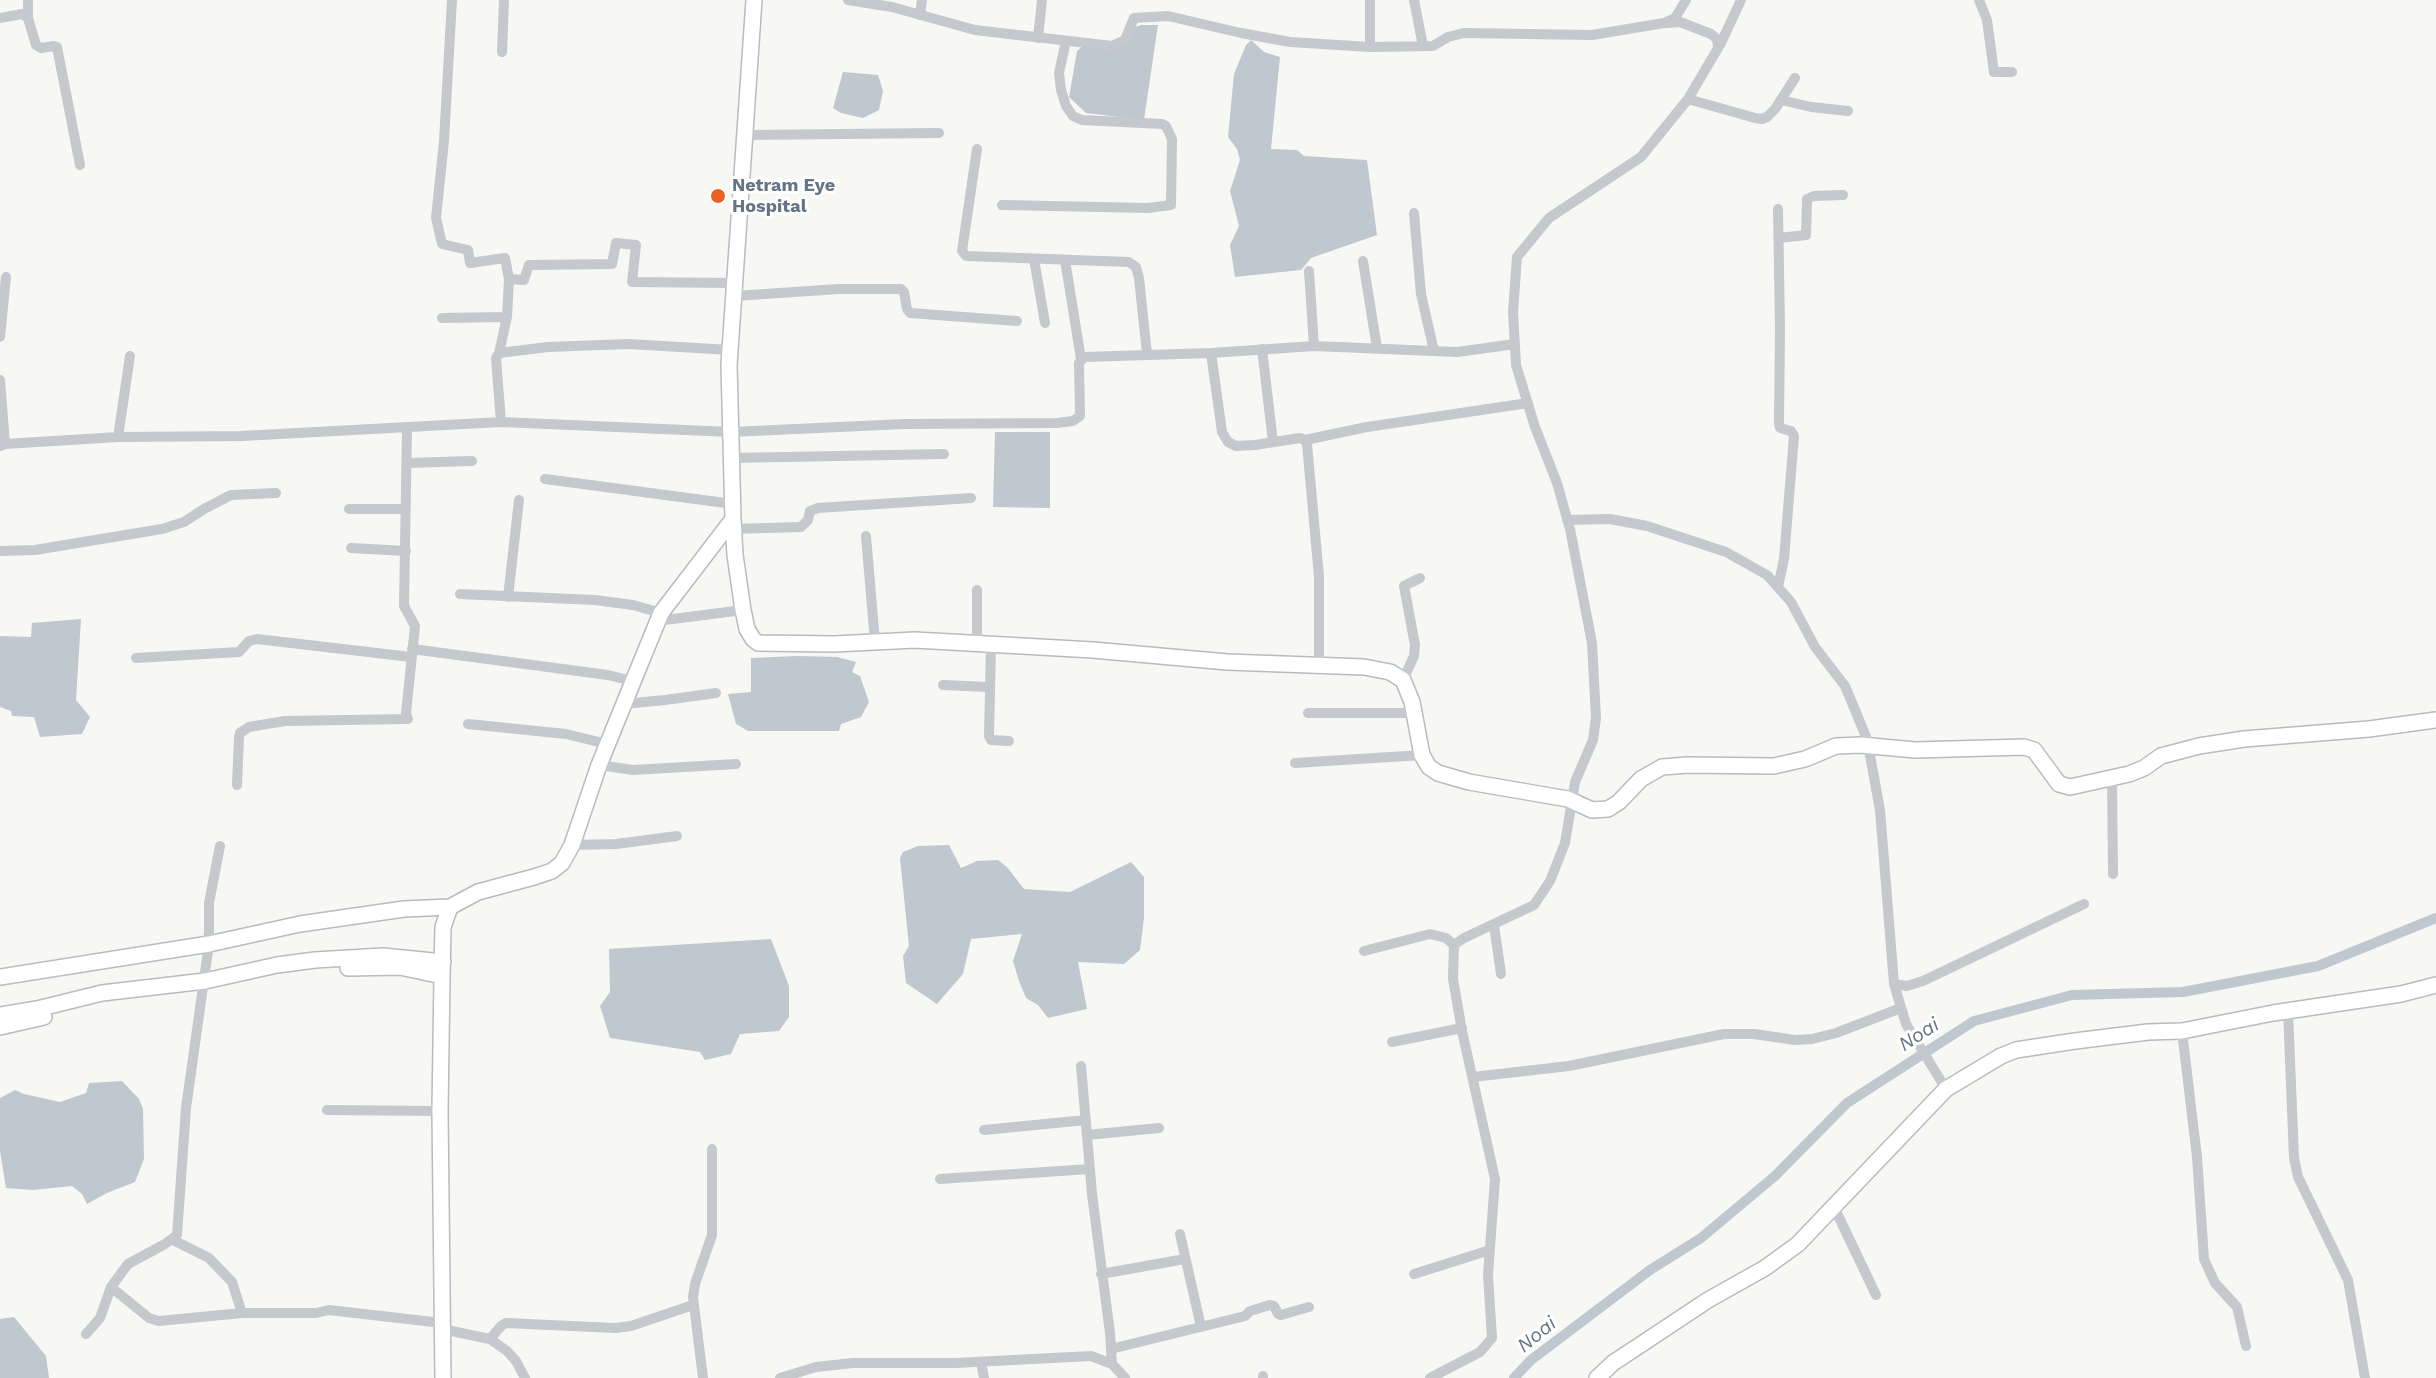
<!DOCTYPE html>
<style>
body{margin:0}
canvas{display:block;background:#f7f7f4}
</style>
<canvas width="2436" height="1378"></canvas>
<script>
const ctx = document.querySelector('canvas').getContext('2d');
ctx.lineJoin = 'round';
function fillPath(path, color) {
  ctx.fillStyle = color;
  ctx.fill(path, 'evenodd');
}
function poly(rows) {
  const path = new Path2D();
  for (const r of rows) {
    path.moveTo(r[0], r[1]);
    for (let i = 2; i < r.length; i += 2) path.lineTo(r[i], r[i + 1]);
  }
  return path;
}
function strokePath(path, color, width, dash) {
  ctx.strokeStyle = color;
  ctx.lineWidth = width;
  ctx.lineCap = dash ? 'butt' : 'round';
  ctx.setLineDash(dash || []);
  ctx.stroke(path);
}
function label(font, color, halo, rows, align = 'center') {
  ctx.font = font + ' "Work Sans",sans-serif';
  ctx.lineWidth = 6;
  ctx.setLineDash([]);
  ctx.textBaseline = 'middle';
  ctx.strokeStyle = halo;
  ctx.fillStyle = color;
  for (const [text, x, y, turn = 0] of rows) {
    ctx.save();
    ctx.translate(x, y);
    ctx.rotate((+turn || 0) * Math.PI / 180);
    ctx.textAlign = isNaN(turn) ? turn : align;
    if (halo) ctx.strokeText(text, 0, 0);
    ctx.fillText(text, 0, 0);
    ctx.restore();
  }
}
const water = poly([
 [1141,25,1158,25,1144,120,1086,113,1069,97,1077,51,1089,41,1122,42,1129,29],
 [1251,40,1264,52,1280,57,1271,149,1297,150,1304,156,1367,160,1377,235,1311,258,1301,270,1235,277,1230,245,1239,226,1230,191,1240,160,1237,149,1228,137,1234,74,1246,45],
 [843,72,878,75,883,91,879,110,863,118,841,113,833,108],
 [995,432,1050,432,1050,508,993,507],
 [81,619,76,700,90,717,82,734,40,737,34,717,12,716,11,711,0,707,0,636,31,637,32,623],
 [798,656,837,657,856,662,852,672,860,676,869,702,861,717,841,724,839,731,748,731,736,724,728,694,751,692,751,658],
 [949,845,961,868,977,861,998,860,1007,867,1024,889,1070,892,1131,862,1144,877,1144,918,1140,950,1124,964,1078,962,1087,1009,1048,1018,1038,1005,1026,998,1019,981,1013,961,1022,934,971,939,963,974,937,1004,906,983,903,956,909,946,900,858,903,852,918,846],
 [771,939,789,986,789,1017,779,1031,740,1034,731,1054,705,1060,700,1052,610,1038,600,1006,610,992,609,949],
 [122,1081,139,1099,143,1109,144,1159,135,1182,107,1193,87,1204,82,1194,72,1186,33,1190,6,1188,0,1151,0,1098,15,1090,24,1094,60,1102,86,1093,89,1083],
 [14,1317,46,1356,49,1378,0,1378,0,1319]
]);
const canal = poly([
 [1514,1378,1531,1360,1650,1270,1701,1238,1775,1176,1847,1103,1974,1021,2072,995,2183,992,2318,966,2436,918]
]);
const street = poly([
 [28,0,28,18],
 [452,0,444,141,436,218,442,244,468,250,470,263,505,258,509,279,507,317,499,353],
 [848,0,892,7,975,30,1112,46,1125,40,1134,18,1168,16,1241,33,1290,42,1370,47,1433,46,1448,37,1464,33,1592,35,1664,23,1675,18,1686,0],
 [1414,0,1423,46],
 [1979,0,1987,20,1994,72,2012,72],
 [920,15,922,0],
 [0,18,22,14,28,18,36,45,41,48,54,46,57,47,80,165],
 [1667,23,1680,22,1711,34,1717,39,1718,47],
 [1038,38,1042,0],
 [1370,47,1370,0],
 [502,52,504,0],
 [1688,99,1755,118,1762,119,1767,117,1775,109,1795,78],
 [1781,100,1811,107,1848,111],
 [745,135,939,133],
 [977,149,962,251,966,256,1129,262,1136,267,1139,278,1147,354],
 [1002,205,1148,208,1171,205,1172,139,1166,126,1162,124,1082,120,1073,116,1066,106,1061,90,1059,73,1066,41],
 [1414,213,1421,294,1434,351],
 [1779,238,1806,235,1807,199,1814,196,1843,195],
 [1034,259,1045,323],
 [1065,260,1081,359],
 [1363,261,1377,348],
 [1309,271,1314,346],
 [509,279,524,280,529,265,612,264,616,243,636,245,632,282,736,283],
 [735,296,839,289,901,289,904,292,907,309,910,313,1017,321],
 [442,318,507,317],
 [0,337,6,277],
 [1262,349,1273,442],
 [1211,353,1314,346,1457,352,1515,344],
 [0,380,5,444],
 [501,422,496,358,499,353,548,347,628,344,731,350],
 [118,437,130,356],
 [1305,440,1367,427,1528,403],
 [0,446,5,444,118,437,242,436,501,422,731,432,904,424,1057,423,1073,421,1080,416,1079,363,1084,357,1211,353,1222,432,1228,442,1236,446,1255,445,1300,438,1305,440,1307,444,1319,577,1319,665],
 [732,458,944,454],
 [407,463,472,461],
 [545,479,733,504],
 [349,509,406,509],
 [1567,520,1610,519,1647,526,1726,552,1767,575,1791,602,1815,647,1845,686,1867,739,1880,810,1894,984,1906,1024,1946,1089],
 [733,529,801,527,808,520,810,511,818,508,971,498],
 [866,536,875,642],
 [351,548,406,551],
 [0,551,35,550,162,529,184,522,204,509,231,495,276,493],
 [1778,587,1784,559,1794,436,1791,431,1780,428,1779,423,1780,329,1778,209],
 [977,590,977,643],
 [460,594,595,600,633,605,661,613],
 [508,597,519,500],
 [657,621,743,610],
 [991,644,989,736,991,740,1009,741],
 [412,649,608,675,632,681],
 [136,658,239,652,249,641,257,639,411,657],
 [1403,680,1414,656,1415,645,1404,586,1420,578],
 [943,685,989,687],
 [624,704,665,700,716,693],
 [1308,713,1414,713],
 [468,724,566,734,607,744],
 [1295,763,1422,755],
 [599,765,633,770,736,764],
 [2112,777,2113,874],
 [237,785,239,737,240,733,249,727,285,721,408,719,406,713,415,626,404,606,407,427],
 [572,845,616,844,677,836],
 [1494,925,1501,974],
 [1364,951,1430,934,1446,938,1454,945],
 [1894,984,1907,986,1923,981,2084,904],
 [2288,1011,2294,1158,2298,1177,2348,1280,2365,1378],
 [2182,1031,2197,1157,2204,1259,2215,1283,2237,1307,2246,1346],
 [1392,1042,1462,1028],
 [1081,1066,1092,1194,1110,1333,1112,1364],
 [1473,1077,1569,1066,1724,1034,1754,1034,1795,1040,1812,1039,1836,1033,1901,1008],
 [327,1110,440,1111],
 [984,1130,1086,1120],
 [1087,1135,1159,1128],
 [940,1179,1090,1169],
 [1834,1207,1876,1295],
 [1180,1234,1201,1327],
 [173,1240,209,1258,232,1282,242,1313],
 [1101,1274,1185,1259],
 [1414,1274,1490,1250],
 [111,1287,149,1318,159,1321,242,1313,316,1313,329,1310,442,1323],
 [442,1329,490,1339,507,1351,516,1361,525,1378],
 [86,1334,100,1318,111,1287,128,1264,165,1244,177,1235,186,1108,209,944,209,903,220,846],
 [490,1339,501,1326,506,1323,615,1328,631,1326,693,1305],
 [1111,1349,1245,1316,1250,1311,1270,1305,1274,1306,1278,1314,1281,1315,1309,1307],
 [981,1362,984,1378],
 [1263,1376,1263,1378],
 [703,1378,693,1297,695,1284,712,1235,712,1149],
 [780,1378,816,1367,853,1363,955,1363,1091,1356,1112,1364,1125,1378],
 [1430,1378,1480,1352,1492,1338,1488,1275,1495,1179,1462,1031,1453,979,1454,945,1464,938,1534,905,1550,881,1565,843,1575,782,1593,740,1596,718,1592,643,1570,529,1557,483,1535,427,1516,365,1513,312,1517,257,1549,218,1641,157,1688,99,1721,43,1741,0]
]);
const secondary = poly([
 [733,519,735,555,743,610,747,629,753,639,758,643,834,644,915,640,1093,650,1227,662,1364,667,1390,672,1403,680,1412,702,1422,755,1429,767,1438,773,1469,782,1568,799,1592,810,1608,809,1619,802,1641,779,1662,767,1687,765,1774,766,1805,759,1836,746,1861,745,1915,750,2024,747,2034,750,2059,784,2070,787,2129,774,2144,768,2161,756,2199,746,2244,739,2369,729,2436,720],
 [348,968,400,967,442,976],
 [0,977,209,944,300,924,404,909,450,907,478,892,534,877,552,871,562,863,572,845,599,765,661,613,733,519,729,365,754,0],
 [0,1015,37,1009,102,993,205,981,277,965,315,960,383,956,443,962],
 [0,1027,44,1017],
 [443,1378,440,1111,442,976,443,927,450,907],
 [1597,1378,1613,1363,1708,1300,1765,1268,1798,1244,1946,1089,2001,1056,2016,1050,2075,1041,2148,1032,2182,1031,2273,1013,2401,994,2436,985]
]);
const markers = [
 [718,196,8,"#e96223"]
];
const poiNames = [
 ["Netram Eye",732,186],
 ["Hospital",732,207]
];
const waterNames = [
 ["Noai",1919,1035,-33],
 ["Noai",1537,1335,-39]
];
fillPath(water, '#bfc8ce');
strokePath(canal, '#bfc8ce', 10);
strokePath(secondary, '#b7bcc1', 18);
strokePath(street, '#c5c8cc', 10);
strokePath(secondary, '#fff', 15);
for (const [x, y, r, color] of markers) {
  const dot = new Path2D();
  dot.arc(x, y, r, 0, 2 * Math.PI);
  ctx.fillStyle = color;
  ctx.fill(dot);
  strokePath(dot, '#fff', 2);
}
label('bold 18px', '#657586', '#fff', poiNames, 'left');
label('italic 20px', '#617782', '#fff', waterNames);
</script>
